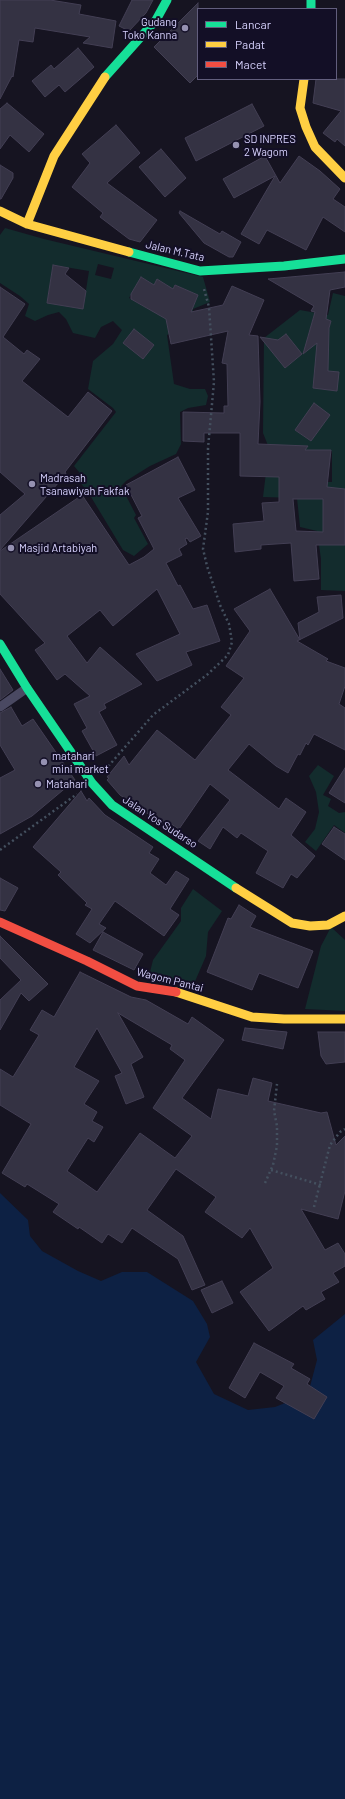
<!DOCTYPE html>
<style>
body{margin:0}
#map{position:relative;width:345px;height:1799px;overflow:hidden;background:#161421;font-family:Barlow,sans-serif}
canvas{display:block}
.legend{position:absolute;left:197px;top:8px;width:140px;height:72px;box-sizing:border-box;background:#130f26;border:1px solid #625e7d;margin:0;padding:5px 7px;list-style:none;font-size:12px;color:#d9d4ff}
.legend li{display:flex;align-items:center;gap:8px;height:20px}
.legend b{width:20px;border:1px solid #625e7d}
</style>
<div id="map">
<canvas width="345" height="1799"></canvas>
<ul class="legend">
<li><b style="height:5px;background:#16e098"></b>Lancar</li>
<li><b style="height:5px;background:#ffcf43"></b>Padat</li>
<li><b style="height:5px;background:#f24e42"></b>Macet</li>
</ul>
</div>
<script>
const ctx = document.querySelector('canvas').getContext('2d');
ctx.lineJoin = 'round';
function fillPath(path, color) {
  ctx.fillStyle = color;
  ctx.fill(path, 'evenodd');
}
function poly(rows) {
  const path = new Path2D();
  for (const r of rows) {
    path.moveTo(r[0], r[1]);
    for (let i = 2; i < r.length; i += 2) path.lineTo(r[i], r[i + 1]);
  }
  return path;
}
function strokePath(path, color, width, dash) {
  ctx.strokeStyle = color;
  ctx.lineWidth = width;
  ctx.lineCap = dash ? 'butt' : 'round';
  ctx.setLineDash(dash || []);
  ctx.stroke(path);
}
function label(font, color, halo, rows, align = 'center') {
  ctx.font = font + ' Barlow,sans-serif';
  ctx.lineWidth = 4;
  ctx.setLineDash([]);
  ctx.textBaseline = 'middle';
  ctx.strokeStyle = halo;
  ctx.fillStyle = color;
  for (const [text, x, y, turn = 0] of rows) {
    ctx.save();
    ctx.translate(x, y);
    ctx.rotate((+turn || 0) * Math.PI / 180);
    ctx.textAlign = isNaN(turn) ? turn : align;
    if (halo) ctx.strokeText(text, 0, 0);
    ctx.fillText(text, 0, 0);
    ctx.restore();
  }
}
const green = poly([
 [5,228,44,239,203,277,210,302,193,309,192,324,167,335,174,384,190,389,205,389,208,396,206,405,188,408,180,412,181,444,176,454,150,466,126,481,121,486,136,515,134,518,148,544,134,556,123,550,88,492,78,480,79,472,74,466,116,412,113,408,88,389,93,361,113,344,122,330,113,321,101,327,95,338,73,333,66,319,59,312,48,315,35,321,25,316,29,304,20,296,0,283,0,235],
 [98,264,114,268,111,279,95,275],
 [53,265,89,271,83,309,47,303],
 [141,277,154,285,157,279,167,285,152,311,129,298],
 [175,285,198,295,186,323,163,313],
 [134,330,154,345,143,359,123,343],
 [333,293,345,296,345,489,323,514,323,545,345,545,345,591,321,590,321,559,317,531,300,527,297,498,263,497,269,448,263,433,264,338,300,310,328,315],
 [314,316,331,321,325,344,307,339],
 [286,334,302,354,285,368],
 [315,370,337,391,313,388],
 [329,415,311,441,295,430],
 [309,450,332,451,332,482,309,482],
 [310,486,326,499,310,499],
 [318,765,334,776,323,795,331,799,328,806,339,813,345,812,345,833,334,825,316,851,305,842,315,829,319,812,316,792,309,776],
 [193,889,222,911,208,932,206,956,193,986,170,980,150,972,153,960,181,921,181,908],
 [331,927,345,940,345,1011,305,1009,321,946]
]);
const water = poly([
 [0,1193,28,1220,30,1236,42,1251,78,1271,101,1281,122,1272,147,1272,193,1301,207,1324,210,1337,196,1362,214,1394,248,1410,275,1407,308,1394,317,1360,313,1340,345,1314,345,1799,0,1799]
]);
const building = poly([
 [0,0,50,0,81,5,79,14,116,21,112,48,83,43,90,37,35,28,33,42,19,40,13,77,12,76,0,99,0,0],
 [132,0,153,0,146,13,129,31,119,26,132,0],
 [198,3,198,75,190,83,154,47,198,3],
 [78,48,94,67,65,92,59,85,45,97,32,81,51,65,54,69,78,48],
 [316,79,345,79,345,146,337,139,335,142,323,133,341,111,313,103,316,79],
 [7,103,44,134,29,152,10,135,0,149,0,109,7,103],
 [252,104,264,126,196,161,185,138,252,104],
 [116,125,140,153,107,183,157,220,140,242,129,239,100,217,103,213,72,187,90,163,82,154,116,125],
 [161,149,186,178,165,197,139,167,161,149],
 [265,156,280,183,299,156,320,171,340,189,333,199,345,207,345,232,323,217,306,250,267,230,259,244,241,234,275,176,234,198,223,179,265,156],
 [0,165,13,173,13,178,1,199,0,199,0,165],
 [180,211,220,234,222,231,241,242,233,257,229,257,204,243,179,213,180,211],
 [53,265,69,268,65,274,86,291,83,309,47,303,53,265],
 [345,272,345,287,330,290,326,319,331,321,329,328,328,371,339,372,337,391,313,388,317,343,303,354,315,312,311,311,314,306,268,279,345,272],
 [141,277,154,285,157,279,173,289,175,285,198,295,191,312,223,305,232,286,264,300,249,335,258,336,260,402,258,444,308,446,305,450,331,450,327,487,345,489,345,545,316,545,319,579,294,581,291,543,261,545,261,549,235,552,233,524,264,521,262,503,279,502,279,477,240,476,240,433,204,433,204,442,183,441,183,412,224,413,224,406,228,406,227,364,222,363,228,331,171,344,166,319,131,299,131,294,141,277],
 [293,499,323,499,323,532,296,531,293,499],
 [0,287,25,304,3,337,24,354,27,350,40,359,22,381,68,417,88,392,112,411,65,472,66,474,0,550,0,515,25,494,0,472,0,287],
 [134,329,154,345,143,359,123,343,134,329],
 [286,334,302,354,285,368,260,337,278,340,286,334],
 [314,403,330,415,311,441,295,430,314,403],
 [178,457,195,490,178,498,201,536,190,542,187,538,185,539,187,544,179,549,182,555,166,563,178,586,180,585,193,609,207,605,220,641,186,652,192,665,157,681,136,654,180,634,157,589,113,626,100,610,67,636,87,663,100,647,142,684,104,704,106,708,99,712,117,745,96,756,82,731,87,728,74,704,90,696,65,674,57,680,35,650,45,643,0,594,0,551,82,495,129,565,144,557,154,549,138,518,142,516,126,485,178,457],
 [270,589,300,640,298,623,319,612,317,597,341,595,343,618,297,641,328,659,326,661,345,668,345,686,339,704,345,708,345,750,314,734,308,745,306,743,300,755,298,754,288,773,276,766,249,744,228,770,279,809,286,798,306,812,291,835,315,856,297,878,291,874,283,888,256,873,268,851,241,833,237,838,223,827,210,849,198,841,230,800,210,784,179,829,168,822,166,826,120,795,107,780,109,778,107,777,124,756,129,765,157,730,195,760,231,715,221,707,244,678,226,666,250,631,234,609,270,589],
 [0,669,13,690,0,700,0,669],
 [11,707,22,726,33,719,75,780,32,816,0,834,0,778,15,770,0,745,0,713,11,707],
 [345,768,345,803,329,793,345,768],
 [81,791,87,801,89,798,105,815,153,847,149,853,159,859,150,873,166,885,176,871,189,879,170,909,179,915,164,936,115,901,99,924,106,928,90,943,76,934,92,909,85,905,87,903,58,875,61,872,33,847,81,791],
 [334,827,345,834,345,860,322,844,334,827],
 [0,878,18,888,5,911,0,910,0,878],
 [239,905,256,916,250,927,313,951,298,988,259,973,252,990,207,972,228,918,231,919,239,905],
 [103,932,143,954,134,970,93,950,103,932],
 [0,936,48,984,29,1001,21,993,0,1030,0,1000,21,980,0,958,0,936],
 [80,972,131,997,146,1000,188,1024,192,1017,224,1040,182,1098,211,1119,218,1089,248,1096,253,1078,272,1083,268,1101,321,1113,327,1112,336,1145,345,1136,345,1191,338,1219,301,1209,325,1250,338,1243,345,1254,345,1266,333,1273,339,1282,321,1292,325,1299,306,1310,303,1306,269,1331,240,1292,273,1268,250,1228,242,1238,205,1212,216,1197,176,1169,147,1210,183,1236,205,1285,192,1290,178,1259,132,1228,122,1243,108,1234,102,1243,79,1227,78,1229,53,1212,59,1204,27,1184,25,1187,2,1173,31,1124,0,1105,0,1069,13,1077,39,1035,30,1030,42,1010,54,1017,80,972],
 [118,1013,172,1045,170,1049,185,1060,153,1108,192,1136,175,1158,140,1133,97,1192,67,1171,88,1138,94,1142,103,1127,92,1121,97,1112,84,1104,99,1081,74,1067,97,1028,122,1073,115,1076,126,1104,144,1097,131,1064,143,1057,118,1013],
 [245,1028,287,1032,283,1049,242,1040,245,1028],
 [318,1032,345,1032,345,1062,326,1064,321,1056,318,1032],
 [222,1281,233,1303,212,1313,201,1290,222,1281],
 [254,1343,294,1364,291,1368,310,1379,307,1384,327,1397,314,1419,276,1398,284,1386,260,1372,245,1398,229,1388,254,1343]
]);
const path = poly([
 [105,770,153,715,208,674,228,655,232,642,229,624,220,605,207,566,203,549,208,512,208,448,214,382,209,307,204,289],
 [0,850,77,794],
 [271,1170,321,1185],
 [265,1183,273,1165,277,1146,277,1126,274,1111,277,1084],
 [314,1207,330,1145,340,1132,345,1129]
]);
const lane = poly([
 [0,707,27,688]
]);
const fast = poly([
 [311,0,311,9],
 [105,77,156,20,167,0],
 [129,252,200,271,284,266,345,259],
 [0,644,27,688,92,783,112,805,236,888]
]);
const slow = poly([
 [304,79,300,108,306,127,315,147,345,178],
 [0,211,27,224,129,252],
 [27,224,54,156,105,77],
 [236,888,292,923,310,926,328,925,345,916],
 [176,992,252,1017,284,1019,345,1019]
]);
const jam = poly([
 [0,922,87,961,137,986,176,992]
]);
const markers = [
 [185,28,4,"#9591b1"],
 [236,145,4,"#9591b1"],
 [32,484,4,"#9591b1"],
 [11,548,4,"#9591b1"],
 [44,762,4,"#9591b1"],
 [38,784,4,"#9591b1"]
];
const poiNames = [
 ["Gudang",177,22,"right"],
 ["Toko Kanna",177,35,"right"],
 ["SD INPRES",244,139],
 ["2 Wagom",244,152],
 ["Madrasah",40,478],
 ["Tsanawiyah Fakfak",40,491],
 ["Masjid Artabiyah",19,548],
 ["matahari",52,756],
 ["mini market",52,769],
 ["Matahari",46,784]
];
const streetNames = [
 ["Jalan M.Tata",175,251,13],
 ["Jalan Yos Sudarso",160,822,33],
 ["Wagom Pantai",170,980,14]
];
fillPath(green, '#132c2d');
fillPath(water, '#0d2144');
fillPath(building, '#343243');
strokePath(building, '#433f54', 1);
strokePath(path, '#44505f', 2.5, [2, 3]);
strokePath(lane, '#4a4962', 9);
strokePath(fast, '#16e098', 9);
strokePath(slow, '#ffcf43', 9);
strokePath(jam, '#f24e42', 9);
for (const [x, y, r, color] of markers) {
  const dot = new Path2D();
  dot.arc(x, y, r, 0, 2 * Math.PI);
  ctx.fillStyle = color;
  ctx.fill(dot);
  strokePath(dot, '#130f26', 1.5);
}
label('11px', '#d9d4ff', '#130f26', poiNames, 'left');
label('11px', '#d9d4ff', '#130f26', streetNames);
</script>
